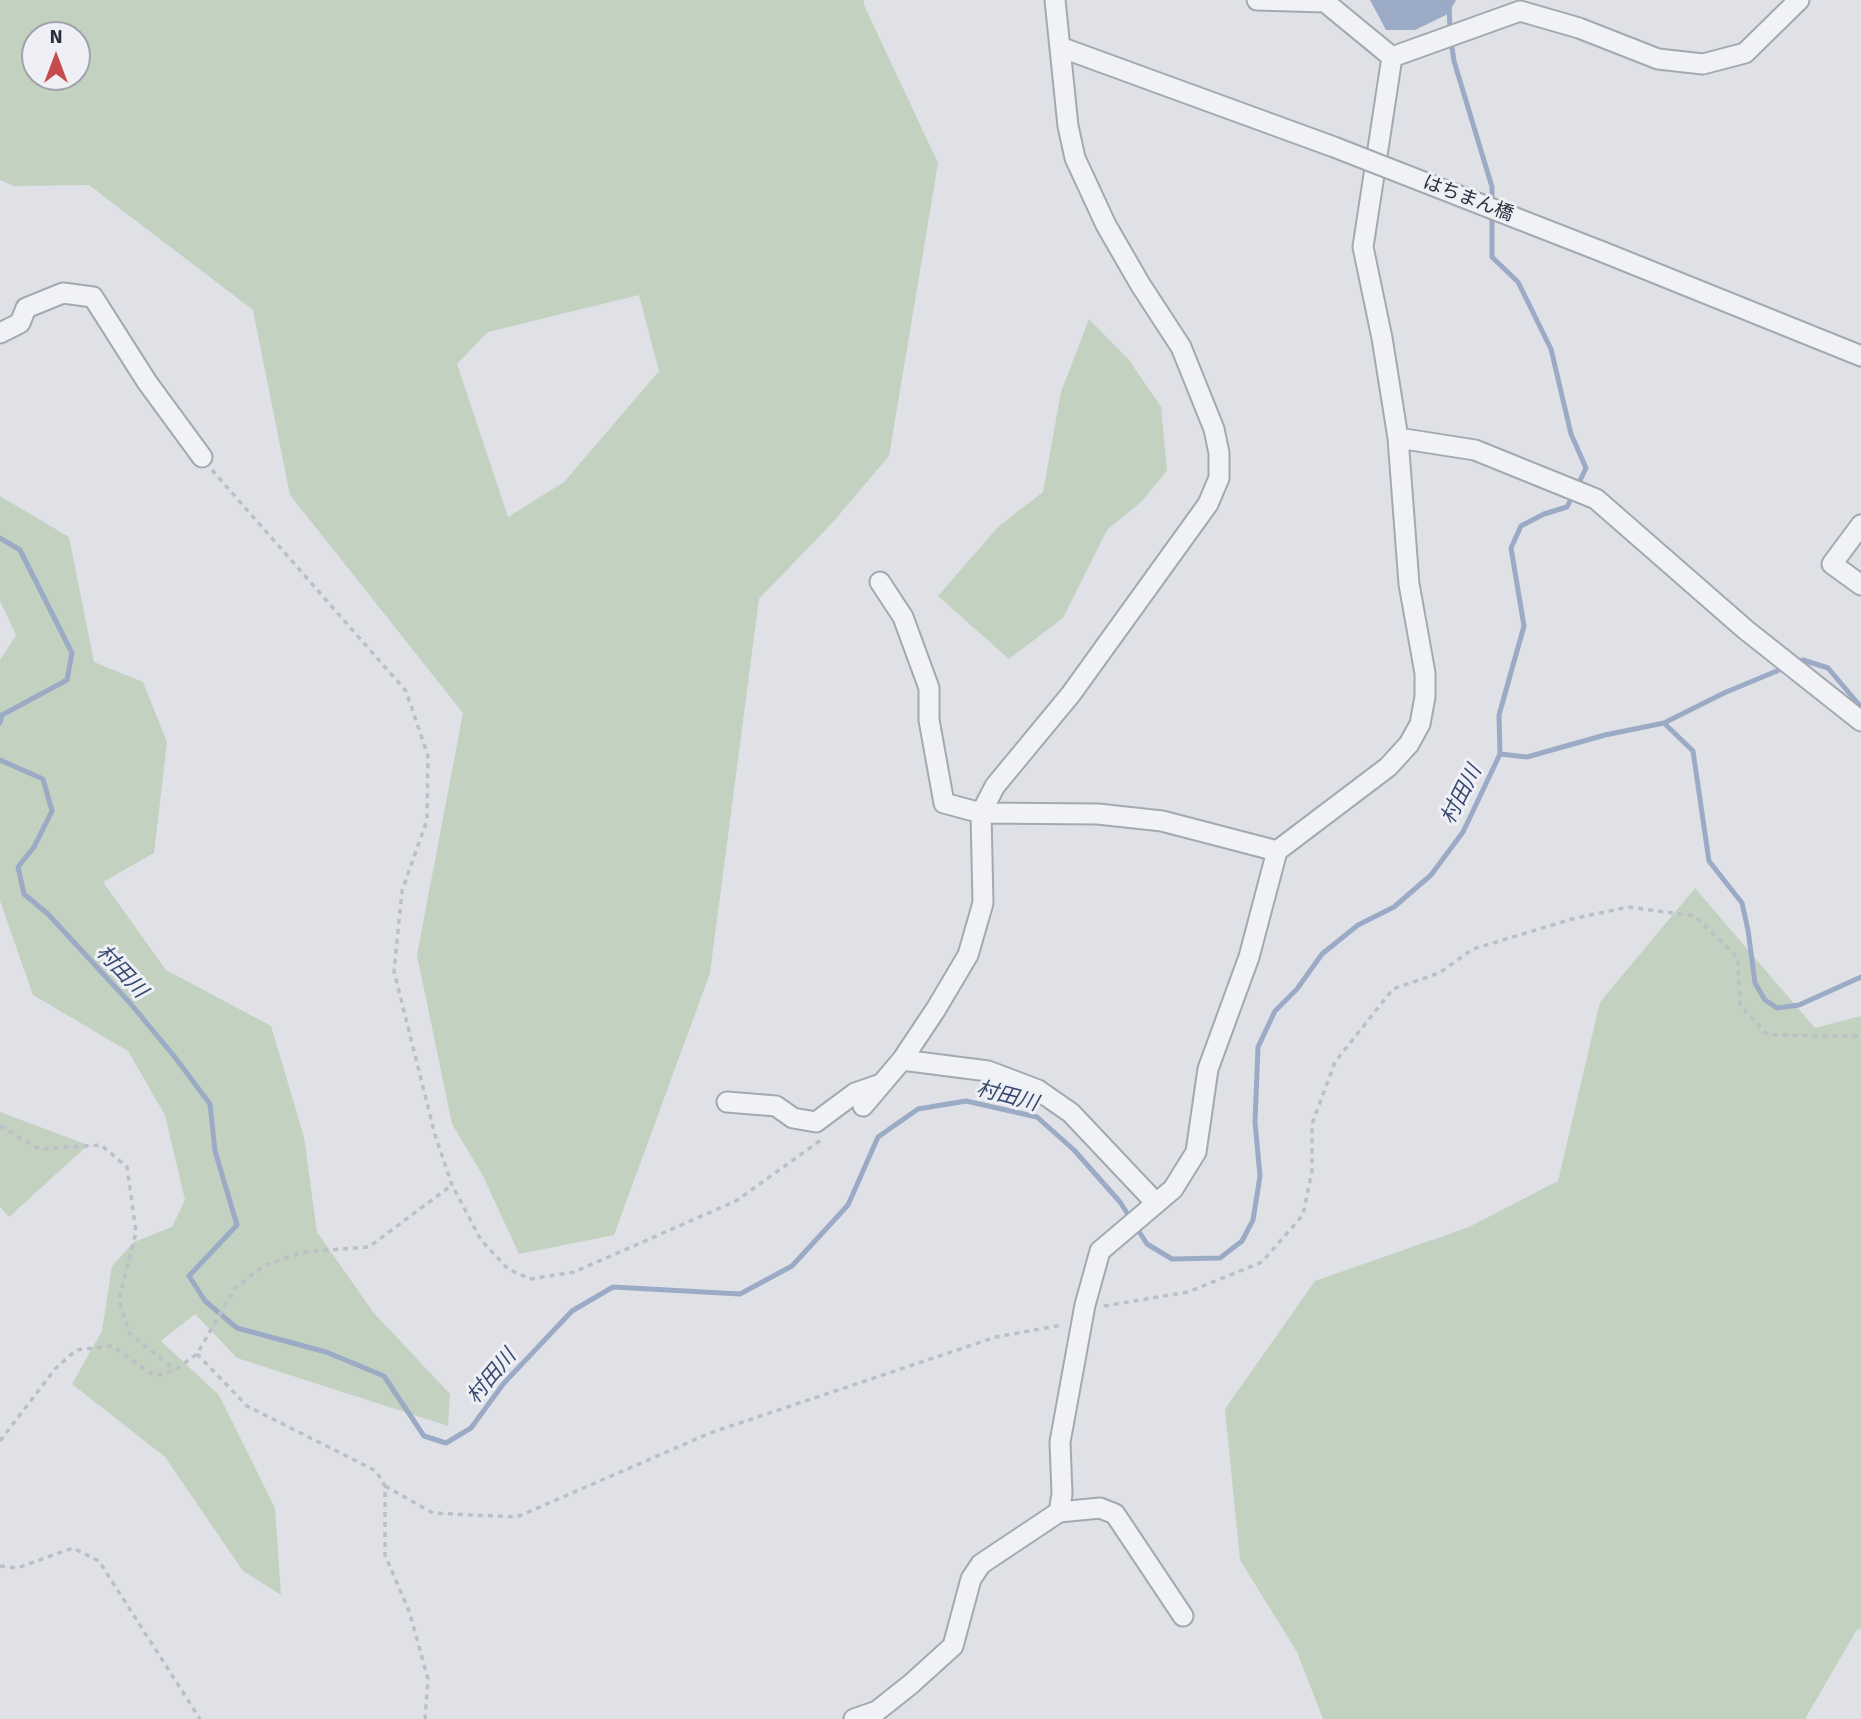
<!DOCTYPE html>
<meta charset="utf-8">
<style>
body{margin:0}
#map{position:relative;width:1861px;height:1719px;overflow:hidden;background:#dfe1e7;font-family:Signika,sans-serif}
canvas{display:block}
.north{position:absolute;left:21px;top:21px;width:70px;height:70px;box-sizing:border-box;background:#eef0f5;border:2px solid #9fa2ab;border-radius:50%;rotate:0deg;font-size:19px;font-weight:700;line-height:28px;text-align:center;color:#282e3d}
.north::after{content:'';display:block;margin:auto;width:24px;height:32px;background:#c6494e;clip-path:polygon(50% 0,100% 100%,50% 72%,0 100%)}
</style>
<div id="map">
<canvas width="1861" height="1719"></canvas>
<div class="north">N</div>
</div>
<script>
const ctx = document.querySelector('canvas').getContext('2d');
ctx.lineJoin = 'round';
function fillPath(path, color) {
  ctx.fillStyle = color;
  ctx.fill(path, 'evenodd');
}
function poly(rows) {
  const path = new Path2D();
  for (const r of rows) {
    path.moveTo(r[0], r[1]);
    for (let i = 2; i < r.length; i += 2) path.lineTo(r[i], r[i + 1]);
  }
  return path;
}
function strokePath(path, color, width, dash) {
  ctx.strokeStyle = color;
  ctx.lineWidth = width;
  ctx.lineCap = dash ? 'butt' : 'round';
  ctx.setLineDash(dash || []);
  ctx.stroke(path);
}
function label(font, color, halo, rows, align = 'center') {
  ctx.font = font + ' Signika,"Noto Sans JP",sans-serif';
  ctx.lineWidth = 6;
  ctx.setLineDash([]);
  ctx.textBaseline = 'middle';
  ctx.strokeStyle = halo;
  ctx.fillStyle = color;
  for (const [text, x, y, turn = 0] of rows) {
    ctx.save();
    ctx.translate(x, y);
    ctx.rotate((+turn || 0) * Math.PI / 180);
    ctx.textAlign = isNaN(turn) ? turn : align;
    if (halo) ctx.strokeText(text, 0, 0);
    ctx.fillText(text, 0, 0);
    ctx.restore();
  }
}
const green = poly([
 [0,0,864,0,864,5,938,163,889,456,833,522,759,599,710,973,614,1235,519,1254,483,1176,452,1124,417,955,463,713,290,495,253,310,89,185,14,186,0,180],
 [35,35,77,35,77,77,35,77],
 [639,295,659,371,564,482,508,517,457,364,488,332],
 [1089,319,1129,360,1161,407,1167,471,1141,502,1107,530,1063,618,1009,659,938,596,999,526,1043,492,1061,392],
 [0,496,69,537,94,662,143,682,167,742,154,853,103,882,166,970,271,1026,304,1137,317,1232,373,1312,450,1394,448,1426,237,1358,195,1314,161,1341,219,1395,275,1508,281,1595,243,1571,165,1457,72,1384,102,1331,112,1266,134,1242,172,1227,185,1200,165,1115,128,1051,33,995,0,901,0,660,16,635,0,601],
 [1695,888,1815,1028,1861,1016,1861,1628,1856,1631,1805,1719,1323,1719,1297,1652,1240,1560,1225,1409,1315,1281,1469,1227,1558,1181,1600,1002],
 [0,1112,88,1145,9,1217,0,1207]
]);
const water = poly([
 [1370,0,1456,0,1448,14,1415,30,1386,30]
]);
const stream = poly([
 [1449,0,1450,32],
 [1451,41,1454,61,1492,187,1492,204],
 [1492,214,1492,257,1518,282,1551,349,1571,434,1586,468,1577,487],
 [0,538,20,550,72,653,67,680,2,715,0,723],
 [1796,663,1803,660,1828,668,1861,707],
 [1664,723,1693,751,1709,861,1742,903,1748,930,1755,983,1765,1000,1777,1008,1799,1005,1861,977],
 [1500,754,1527,757,1605,735,1664,723,1724,693,1784,668],
 [0,760,43,779,52,811,34,847,18,867,24,894,48,914,130,1003,174,1056,210,1104,215,1151,237,1225,189,1276,205,1301,237,1328,326,1352,384,1376,424,1436,446,1443,471,1428,504,1383,572,1311,613,1287,740,1294,792,1266,848,1205,878,1137,918,1109,966,1101,1037,1117,1074,1150,1120,1202,1147,1244,1172,1259,1220,1258,1242,1241,1253,1220,1260,1176,1255,1122,1258,1047,1275,1011,1297,989,1322,954,1358,925,1394,907,1431,875,1463,832,1500,754,1499,715,1524,626,1511,548,1521,526,1544,514,1567,507,1573,495]
]);
const path = poly([
 [212,470,406,691,428,756,427,820,402,891,394,971,435,1135,452,1185,481,1240,508,1269,530,1279,574,1272,736,1201,821,1140],
 [0,1126,39,1149,101,1145,127,1167,136,1232,119,1299,129,1333,175,1370],
 [1104,1306,1188,1292,1262,1262,1303,1215,1312,1171,1312,1124,1335,1062,1393,989,1439,973,1473,949,1572,919,1628,907,1695,916,1738,958,1740,1005,1768,1035,1861,1036],
 [197,1354,247,1406,376,1471,385,1486,385,1555,409,1611,428,1679,425,1719],
 [0,1441,55,1369,76,1350,112,1346,155,1376,175,1370,197,1354,235,1288,265,1265,302,1252,369,1247,452,1185],
 [385,1486,433,1513,517,1517,710,1433,996,1337,1062,1325],
 [0,1566,17,1568,73,1548,99,1561,200,1719]
]);
const minor = poly([
 [1257,0,1325,2,1392,57],
 [1060,47,1334,147],
 [1603,252,1861,356],
 [0,333,20,323,26,308,63,293,93,297,147,382,202,457],
 [1398,438,1475,450,1596,499,1746,630,1861,721],
 [1861,525,1832,564,1861,585],
 [880,582,903,617,929,688,929,720,944,803,981,813,1098,814,1162,821,1277,851],
 [902,1060,988,1071,1038,1090,1071,1113,1156,1203],
 [727,1102,776,1106,793,1118,816,1122,855,1093,881,1084],
 [863,1106,902,1060,936,1009,968,955,983,903,981,813,995,786,1071,694,1208,504,1219,478,1219,453,1214,429,1181,347,1140,284,1106,225,1075,158,1068,126,1055,0],
 [1059,1512,1100,1508,1115,1514,1183,1616],
 [854,1719,877,1711,911,1684,953,1646,971,1579,981,1564,1059,1512,1062,1494,1060,1442,1085,1305,1100,1251,1173,1189,1196,1152,1208,1069,1249,957,1277,851,1388,767,1409,744,1420,724,1425,697,1425,673,1409,584,1398,438,1382,338,1363,247,1392,57,1520,11,1579,28,1658,59,1703,64,1745,53,1799,0]
]);
const minorBridge = poly([
 [1334,147,1603,252]
]);
const streetNames = [
 ["はちまん橋",1468,199,21]
];
const waterNames = [
 ["村田川",1462,795,-63],
 ["村田川",121,972,47],
 ["村田川",1007,1097,15],
 ["村田川",492,1377,-50]
];
fillPath(green, '#c2d1c0');
fillPath(water, '#9babc6');
strokePath(stream, '#9babc6', 5);
strokePath(minor, '#a4a8b1', 23);
strokePath(path, '#bdbfc6', 3.5, [5, 5]);
strokePath(minor, '#f1f2f6', 19);
strokePath(minorBridge, '#a4a8b1', 23, []);
strokePath(minorBridge, '#f1f2f6', 19);
label('19px', '#282e3d', '#eef0f5', streetNames);
label('italic 21px', '#35486f', '#eef0f5', waterNames);
</script>
